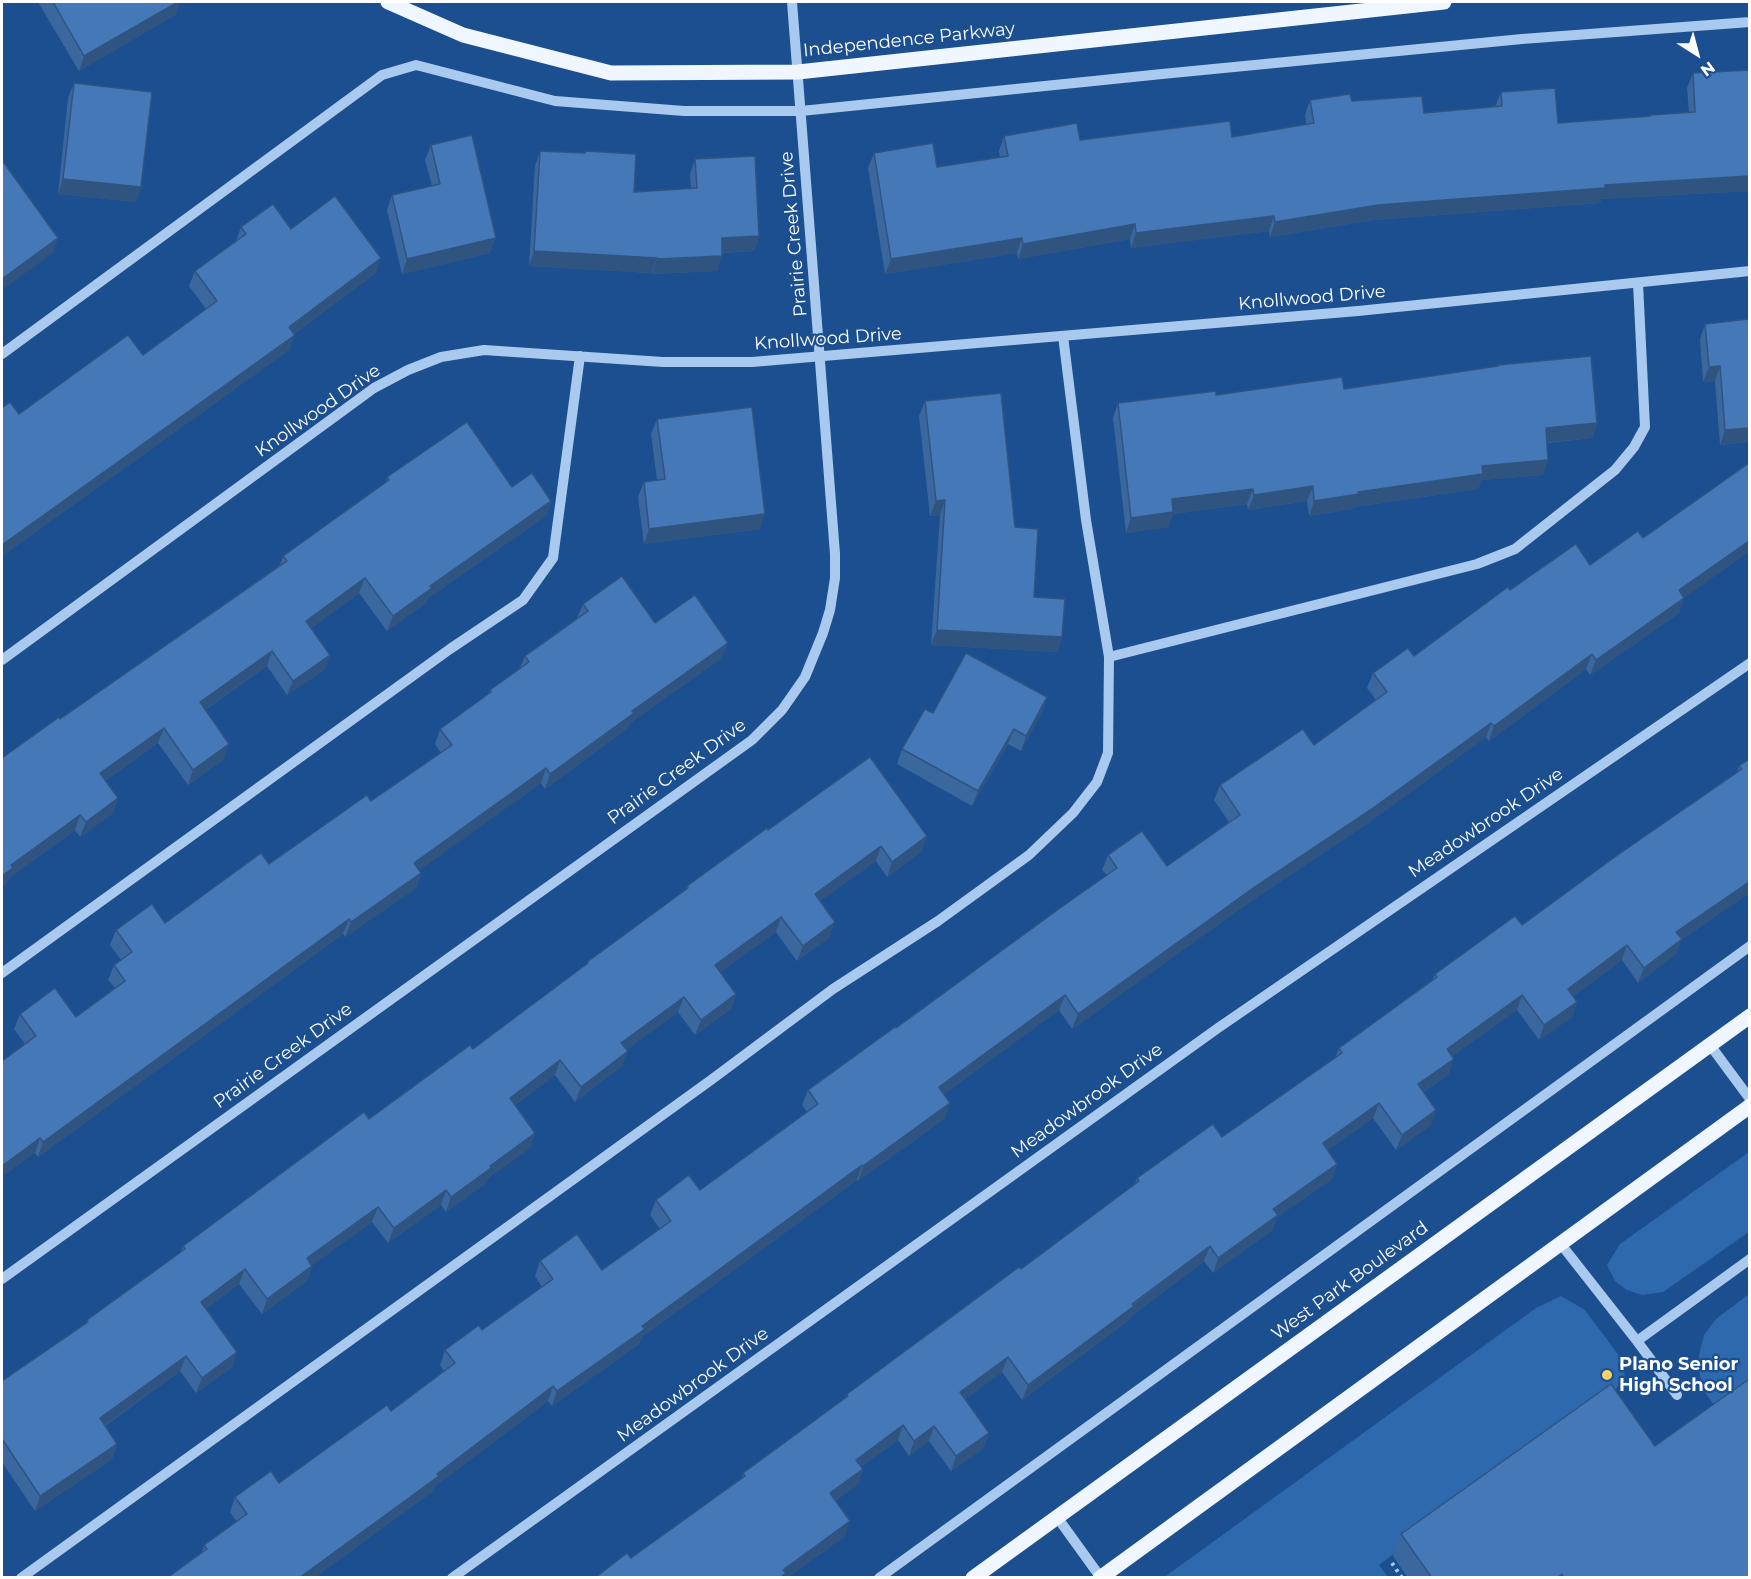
<!DOCTYPE html>
<style>
body{margin:0}
#map{position:relative;width:1751px;height:1579px;overflow:hidden;background:#1b4f8f;font-family:Montserrat,sans-serif}
canvas{display:block}
.frame{position:absolute;inset:0;border:3px solid #fff;pointer-events:none}
.north{position:absolute;left:1667px;top:24px;width:60px;height:60px;-webkit-text-stroke:4px #1b4f8f;paint-order:stroke;rotate:144deg;font-size:16px;font-weight:700;line-height:24px;text-align:center;color:#fff}
.north::after{content:'';display:block;margin:auto;width:21px;height:27px;background:#fff;clip-path:polygon(50% 0,100% 100%,50% 72%,0 100%)}
</style>
<div id="map">
<canvas width="1751" height="1579"></canvas>
<div class="frame"></div>
<div class="north">N</div>
</div>
<script>
const ctx = document.querySelector('canvas').getContext('2d');
ctx.lineJoin = 'round';
function fillPath(path, color) {
  ctx.fillStyle = color;
  ctx.fill(path, 'evenodd');
}
function poly(rows) {
  const path = new Path2D();
  for (const r of rows) {
    path.moveTo(r[0], r[1]);
    for (let i = 2; i < r.length; i += 2) path.lineTo(r[i], r[i + 1]);
  }
  return path;
}
function strokePath(path, color, width, dash) {
  ctx.strokeStyle = color;
  ctx.lineWidth = width;
  ctx.lineCap = dash ? 'butt' : 'round';
  ctx.setLineDash(dash || []);
  ctx.stroke(path);
}
function label(font, color, halo, rows, align = 'center') {
  ctx.font = font + ' Montserrat,sans-serif';
  ctx.lineWidth = 4.5;
  ctx.setLineDash([]);
  ctx.textBaseline = 'middle';
  ctx.strokeStyle = halo;
  ctx.fillStyle = color;
  for (const [text, x, y, turn = 0] of rows) {
    ctx.save();
    ctx.translate(x, y);
    ctx.rotate((+turn || 0) * Math.PI / 180);
    ctx.textAlign = isNaN(turn) ? turn : align;
    if (halo) ctx.strokeText(text, 0, 0);
    ctx.fillText(text, 0, 0);
    ctx.restore();
  }
}
const green = poly([
 [1749,1152,1749,1232,1663,1292,1642,1295,1627,1290,1615,1281,1607,1265,1620,1244],
 [1749,1294,1749,1395,1721,1415,1706,1394,1700,1376,1699,1355,1704,1335,1716,1319],
 [1561,1296,1585,1310,1623,1361,1625,1379,1612,1393,1595,1406,1379,1565,1388,1577,1163,1578,1536,1308]
]);
const path = poly([
 [1392,1563,1402,1578]
]);
const minor = poly([
 [2,354,382,75,416,65,555,101,684,111,801,111,1162,74,1522,39,1750,22],
 [1109,657,1477,564,1515,549,1615,470,1634,447,1645,427,1638,283],
 [2,660,374,388,408,370,441,357,484,350,663,362,752,362,1358,311,1750,271],
 [2,973,450,649,523,600,553,558,580,356],
 [1710,1045,1750,1099],
 [1560,1243,1637,1341,1677,1395],
 [2,1279,752,740,782,710,805,677,823,633,830,610,835,578,835,554,792,2],
 [1637,1341,1750,1259],
 [1057,1517,1101,1578],
 [21,1578,711,1080,833,989,938,921,1029,855,1073,813,1097,782,1108,753,1109,657,1086,520,1063,336],
 [452,1578,1218,1028,1750,663],
 [879,1578,1750,946]
]);
const major = poly([
 [388,2,463,35,611,73,798,72,1444,2],
 [973,1578,1750,1016],
 [1100,1578,1750,1106]
]);
const wall = poly([
 [38,2,180,2,175,15,79,71],
 [1749,70,1749,191,1601,199,1600,203,1373,220,1270,237,1269,231,1131,248,1130,239,1018,259,1017,253,885,274,868,168,874,153,937,167,1000,157,999,151,1004,136,1080,140,1232,137,1306,124,1305,115,1310,100,1352,101,1424,113,1495,107,1501,92,1558,123,1650,117,1650,115,1689,113,1687,88,1693,73],
 [74,83,136,202,58,194,68,98],
 [431,145,490,253,402,274,387,210,392,195,432,186,425,160],
 [540,151,634,192,691,189,690,174,695,159,759,236,754,251,722,253,717,271,651,274,651,273,529,266,535,166],
 [241,227,291,229,376,273,294,334,289,350,2,556,2,408,19,414,143,355,206,309,189,286,195,271,236,241],
 [1749,319,1749,442,1720,445,1715,381,1703,382,1700,339,1705,324],
 [1498,365,1597,423,1592,438,1547,443,1543,475,1481,480,1478,489,1354,507,1353,509,1309,516,1307,501,1248,510,1247,504,1173,514,1168,527,1126,533,1113,418,1118,403,1216,395,1344,389,1498,366],
 [925,401,1015,527,1034,597,1062,637,1057,652,931,645,940,515,930,516,919,416],
 [657,419,760,529,644,544,638,497,644,482,657,480,651,434],
 [387,477,512,487,551,501,546,516,428,598,426,603,387,631,359,593,311,628,330,655,324,670,287,695,267,666,205,710,224,759,188,785,158,743,105,781,118,798,113,813,80,837,75,830,9,878,7,883,60,719,280,565,283,556,386,482],
 [1590,565,1684,597,1679,613,1590,675,1586,669,1489,741,1486,737,1368,823,1251,901,1072,1029,1059,1010,944,1094,945,1118,858,1181,857,1180,642,1337,639,1344,552,1406,548,1401,435,1486,433,1491,314,1578,167,1578,202,1552,204,1545,237,1522,230,1512,235,1497,279,1483,391,1411,444,1371,440,1365,445,1350,482,1330,542,1287,535,1276,540,1261,602,1270,660,1229,650,1215,656,1200,700,1190,807,1112,802,1105,808,1090,896,1028,1107,875,1102,870,1108,855,1167,866,1229,822,1214,800,1220,785,1314,745,1376,700,1367,688,1373,673,1414,656,1510,590],
 [583,604,655,623,722,658,630,723,628,728,545,789,541,783,419,870,421,873,416,888,345,937,343,934,38,1157,35,1153,25,1044,14,1029,20,1014,76,1017,115,988,108,980,114,965,121,960,110,945,116,930,165,923,269,864,371,801,441,753,435,744,440,729,488,694,490,690,520,668,525,656,577,618],
 [1047,697,1042,712,1021,751,1008,744,972,806,897,764,902,749],
 [1749,759,1749,893,1681,940,1676,954,1638,983,1622,960,1573,996,1577,1002,1572,1017,1539,1040,1517,1010,1452,1056,1449,1074,1423,1092,1431,1125,1396,1150,1373,1118,1328,1150,1337,1164,1332,1179,1277,1217,1272,1230,1213,1273,1204,1261,1130,1317,1128,1321,1022,1400,1002,1372,965,1399,984,1448,951,1471,929,1441,909,1456,898,1440,861,1467,863,1469,858,1484,835,1501,845,1536,787,1578,595,1578,631,1558,741,1479,743,1473,845,1398,847,1394,1021,1269,1135,1184,1137,1178,1222,1137,1335,1058,1339,1048,1432,980,1435,974,1522,925,1737,773,1739,766],
 [768,830,922,851,887,877,876,861,820,901,830,937,797,961,776,932,720,972,736,994,731,1009,695,1035,678,1012,626,1050,622,1066,575,1102,555,1075,515,1105,535,1133,530,1148,488,1178,486,1183,446,1212,441,1205,388,1243,372,1222,312,1265,307,1281,262,1314,239,1284,206,1309,237,1352,232,1367,196,1393,180,1371,105,1426,117,1444,112,1459,35,1511,2,1462,2,1381,86,1323,87,1320,180,1253,183,1246,473,1049,587,964,587,962,685,891,687,886],
 [1655,1446,1749,1578,1408,1578,1393,1556,1401,1534]
]);
const shadedWall = poly([
 [178,2,180,2,175,15,79,71,84,56],
 [1749,176,1749,191,1601,199,1600,203,1373,220,1270,237,1275,222,1378,205,1605,185],
 [63,179,141,187,136,202,58,194],
 [1274,216,1269,231,1131,248,1136,233],
 [1135,224,1130,239,1018,259,1023,244],
 [759,236,754,251,716,253,722,238],
 [58,238,53,253,2,290,2,279],
 [496,238,490,253,402,274,407,259],
 [1022,238,1017,253,885,274,891,259],
 [534,251,657,258,651,273,529,266],
 [722,256,717,271,651,274,657,259],
 [381,258,376,273,283,342,289,327],
 [295,335,289,350,2,556,2,545],
 [1720,366,1715,381,1703,382,1709,367],
 [1597,423,1592,438,1540,443,1546,428],
 [1749,428,1749,442,1720,445,1725,430],
 [1548,460,1543,475,1481,480,1478,489,1354,507,1353,509,1309,516,1314,501,1482,466],
 [1313,486,1307,501,1248,510,1254,495],
 [1253,489,1247,504,1173,514,1168,527,1126,533,1131,518,1172,499],
 [945,500,940,515,930,516,936,501],
 [551,501,546,516,428,598,426,603,387,631,393,616,430,586],
 [765,514,760,529,644,544,649,529],
 [1749,541,1749,552,1674,605,1679,590],
 [365,578,359,593,300,636,306,621],
 [1684,598,1679,613,1590,675,1596,660],
 [937,630,1062,637,1057,652,931,645],
 [728,643,722,658,630,723,628,728,545,789,550,774,632,711],
 [272,651,267,666,194,717,200,702],
 [1592,654,1586,669,1489,741,1494,726],
 [330,655,324,670,287,695,293,681],
 [1047,697,1042,712,1021,751,1026,736],
 [1491,723,1486,737,1368,823,1251,901,1072,1029,1078,1014,1256,886],
 [164,728,158,743,95,788,100,773],
 [1014,729,1008,744,972,806,978,791],
 [229,744,224,759,188,785,193,770],
 [546,768,541,783,409,878,414,863],
 [118,798,113,813,80,837,86,822],
 [80,815,75,830,9,878,7,883,2,887,2,876,11,865],
 [927,836,922,851,887,877,892,862],
 [881,846,876,861,809,909,815,894],
 [421,873,416,888,345,937,351,922],
 [1749,882,1749,893,1681,940,1676,954,1638,983,1644,968,1676,932],
 [781,917,776,932,710,980,715,965],
 [349,919,343,934,38,1157,43,1142],
 [835,922,830,937,797,961,803,946],
 [1627,945,1622,960,1562,1004,1568,989],
 [736,994,731,1009,695,1035,701,1020],
 [1065,995,1059,1010,933,1102,939,1087],
 [1522,995,1517,1010,1442,1064,1447,1049],
 [684,997,678,1012,616,1058,621,1043],
 [1577,1002,1572,1017,1539,1040,1544,1025],
 [628,1051,622,1066,575,1102,581,1087],
 [1454,1059,1449,1074,1412,1099,1418,1084],
 [560,1060,555,1075,504,1113,510,1098],
 [950,1103,945,1118,858,1181,863,1166],
 [1379,1103,1373,1118,1317,1158,1323,1143],
 [1436,1110,1431,1125,1396,1150,1402,1135],
 [535,1133,530,1148,488,1178,486,1183,446,1212,451,1197,490,1166],
 [40,1138,35,1153,2,1177,2,1166],
 [1337,1164,1332,1179,1277,1217,1272,1230,1213,1273,1218,1258,1273,1209],
 [862,1165,857,1180,642,1337,639,1344,552,1406,557,1391,642,1326],
 [446,1190,441,1205,388,1243,394,1228],
 [378,1207,372,1222,301,1273,307,1258],
 [1210,1246,1204,1261,1130,1317,1128,1321,1022,1400,1028,1385],
 [312,1266,307,1281,262,1314,267,1299],
 [245,1269,239,1284,196,1317,201,1302],
 [237,1352,232,1367,196,1393,202,1378],
 [186,1356,180,1371,94,1433,100,1418],
 [1008,1357,1002,1372,954,1407,960,1392],
 [553,1386,548,1401,435,1486,433,1491,314,1578,299,1578],
 [903,1425,898,1440,850,1475,856,1460],
 [934,1426,929,1441,909,1456,914,1441],
 [989,1433,984,1448,951,1471,956,1456],
 [117,1444,112,1459,35,1511,40,1496],
 [863,1469,858,1484,825,1508,830,1493],
 [850,1521,845,1536,787,1578,780,1578,783,1570]
]);
const building = poly([
 [53,2,178,2,84,56,53,2],
 [1749,70,1749,176,1605,185,1605,188,1378,205,1275,222,1274,216,1136,233,1135,224,1023,244,1022,238,891,259,874,153,933,143,937,167,1008,156,1004,136,1077,123,1080,140,1230,121,1232,137,1314,123,1310,100,1350,94,1352,101,1422,96,1424,113,1502,106,1501,92,1555,88,1558,123,1651,116,1650,115,1695,112,1693,73,1749,70],
 [74,83,152,92,141,187,63,179,74,83],
 [472,135,496,238,407,259,392,195,440,184,431,145,472,135],
 [540,151,585,153,586,151,636,154,634,192,697,188,695,159,755,156,759,236,722,238,722,256,657,259,657,258,534,251,540,151],
 [2,160,58,238,2,279,2,160],
 [335,196,381,258,289,327,295,335,2,545,2,408,10,402,19,414,128,335,143,355,217,301,195,271,246,234,241,227,273,204,291,229,335,196],
 [1749,319,1749,428,1725,430,1720,366,1709,367,1705,324,1749,319],
 [1591,356,1597,423,1546,428,1548,460,1482,466,1483,474,1358,492,1359,494,1314,501,1313,486,1254,495,1253,489,1172,499,1173,512,1131,518,1118,403,1216,391,1216,395,1342,377,1344,389,1498,366,1498,365,1591,356],
 [1001,393,1015,527,1038,529,1034,597,1065,599,1062,637,937,630,945,500,936,501,925,401,1001,393],
 [752,407,765,514,649,529,644,482,665,479,657,419,752,407],
 [467,422,512,487,532,473,551,501,430,586,432,588,393,616,365,578,306,621,330,655,293,681,272,651,200,702,229,744,193,770,164,728,100,773,118,798,86,822,80,815,11,865,13,868,2,876,2,758,59,717,60,719,287,561,283,556,389,480,387,477,467,422],
 [1749,463,1749,541,1679,590,1684,598,1596,660,1592,654,1494,726,1491,723,1373,808,1256,886,1078,1014,1065,995,939,1087,950,1103,863,1166,862,1165,642,1326,645,1329,557,1391,553,1386,437,1474,439,1476,299,1578,167,1578,207,1549,204,1545,247,1514,235,1497,271,1471,279,1483,387,1405,391,1411,455,1363,445,1350,479,1325,482,1330,553,1279,540,1261,577,1234,602,1270,671,1221,656,1200,689,1175,700,1190,818,1104,808,1090,895,1027,896,1028,1060,908,1117,868,1108,855,1142,831,1167,866,1240,815,1220,785,1303,729,1314,745,1387,692,1373,673,1408,648,1414,656,1508,587,1510,590,1576,544,1590,565,1638,531,1643,538,1749,463],
 [622,576,655,623,695,595,728,643,632,711,634,713,550,774,546,768,414,863,421,873,351,922,349,919,43,1142,40,1138,2,1166,2,1061,36,1036,20,1014,55,988,76,1017,125,981,114,965,132,952,116,930,152,904,165,923,261,853,269,864,367,795,371,801,452,745,440,729,491,692,490,690,529,662,525,656,588,611,583,604,622,576],
 [966,653,1047,697,1026,736,1014,729,978,791,902,749,925,709,933,713,966,653],
 [870,757,927,836,892,862,881,846,815,894,835,922,803,946,781,917,715,965,736,994,701,1020,684,997,621,1043,628,1051,581,1087,560,1060,510,1098,535,1133,490,1166,491,1168,451,1197,446,1190,394,1228,378,1207,307,1258,312,1266,267,1299,245,1269,201,1302,237,1352,202,1378,186,1356,100,1418,117,1444,40,1496,2,1439,2,1381,88,1322,87,1320,185,1249,183,1246,364,1112,369,1119,470,1045,473,1049,588,963,587,962,688,888,687,886,767,828,768,830,870,757],
 [1749,759,1749,882,1676,932,1682,939,1644,968,1627,945,1568,989,1577,1002,1544,1025,1522,995,1447,1049,1454,1059,1418,1084,1436,1110,1402,1135,1379,1103,1323,1143,1337,1164,1273,1209,1278,1215,1218,1258,1210,1246,1132,1304,1134,1306,1028,1385,1008,1357,960,1392,989,1433,956,1456,934,1426,914,1441,903,1425,856,1460,863,1469,830,1493,850,1521,783,1570,786,1573,780,1578,738,1578,737,1577,736,1578,595,1578,627,1553,631,1558,745,1476,743,1473,848,1396,847,1394,1019,1267,1021,1269,1139,1181,1137,1178,1213,1124,1222,1137,1342,1053,1339,1048,1437,977,1435,974,1515,916,1522,925,1619,854,1742,769,1739,766,1749,759],
 [1749,1379,1749,1578,1564,1578,1562,1574,1557,1578,1432,1578,1401,1534,1611,1384,1655,1446,1749,1379]
]);
const markers = [
 [1607,1375,6,"#ffd166"]
];
const streetNames = [
 ["Independence Parkway",909,40,-6],
 ["Prairie Creek Drive",794,234,-95],
 ["Knollwood Drive",1312,298,-5],
 ["Knollwood Drive",828,339,-4],
 ["Knollwood Drive",318,411,-35],
 ["Prairie Creek Drive",677,772,-36],
 ["Meadowbrook Drive",1486,823,-34],
 ["Prairie Creek Drive",283,1056,-36],
 ["Meadowbrook Drive",1087,1101,-36],
 ["West Park Boulevard",1350,1281,-36],
 ["Meadowbrook Drive",693,1385,-36]
];
const poiNames = [
 ["Plano Senior",1619,1365],
 ["High School",1619,1386]
];
fillPath(green, '#2e69ad');
strokePath(path, '#a9c9ee', 4, [3, 4.5]);
strokePath(minor, '#a9c9ee', 10);
strokePath(major, '#f0f6ff', 15);
fillPath(wall, '#3a679d');
fillPath(shadedWall, '#305480');
fillPath(building, '#4478b7');
strokePath(building, '#305480', 1.5);
for (const [x, y, r, color] of markers) {
  const dot = new Path2D();
  dot.arc(x, y, r, 0, 2 * Math.PI);
  ctx.fillStyle = color;
  ctx.fill(dot);
  strokePath(dot, '#1b4f8f', 2);
}
label('18px', '#fff', '#1b4f8f', streetNames);
label('bold 18px', '#fff', '#1b4f8f', poiNames, 'left');
</script>
